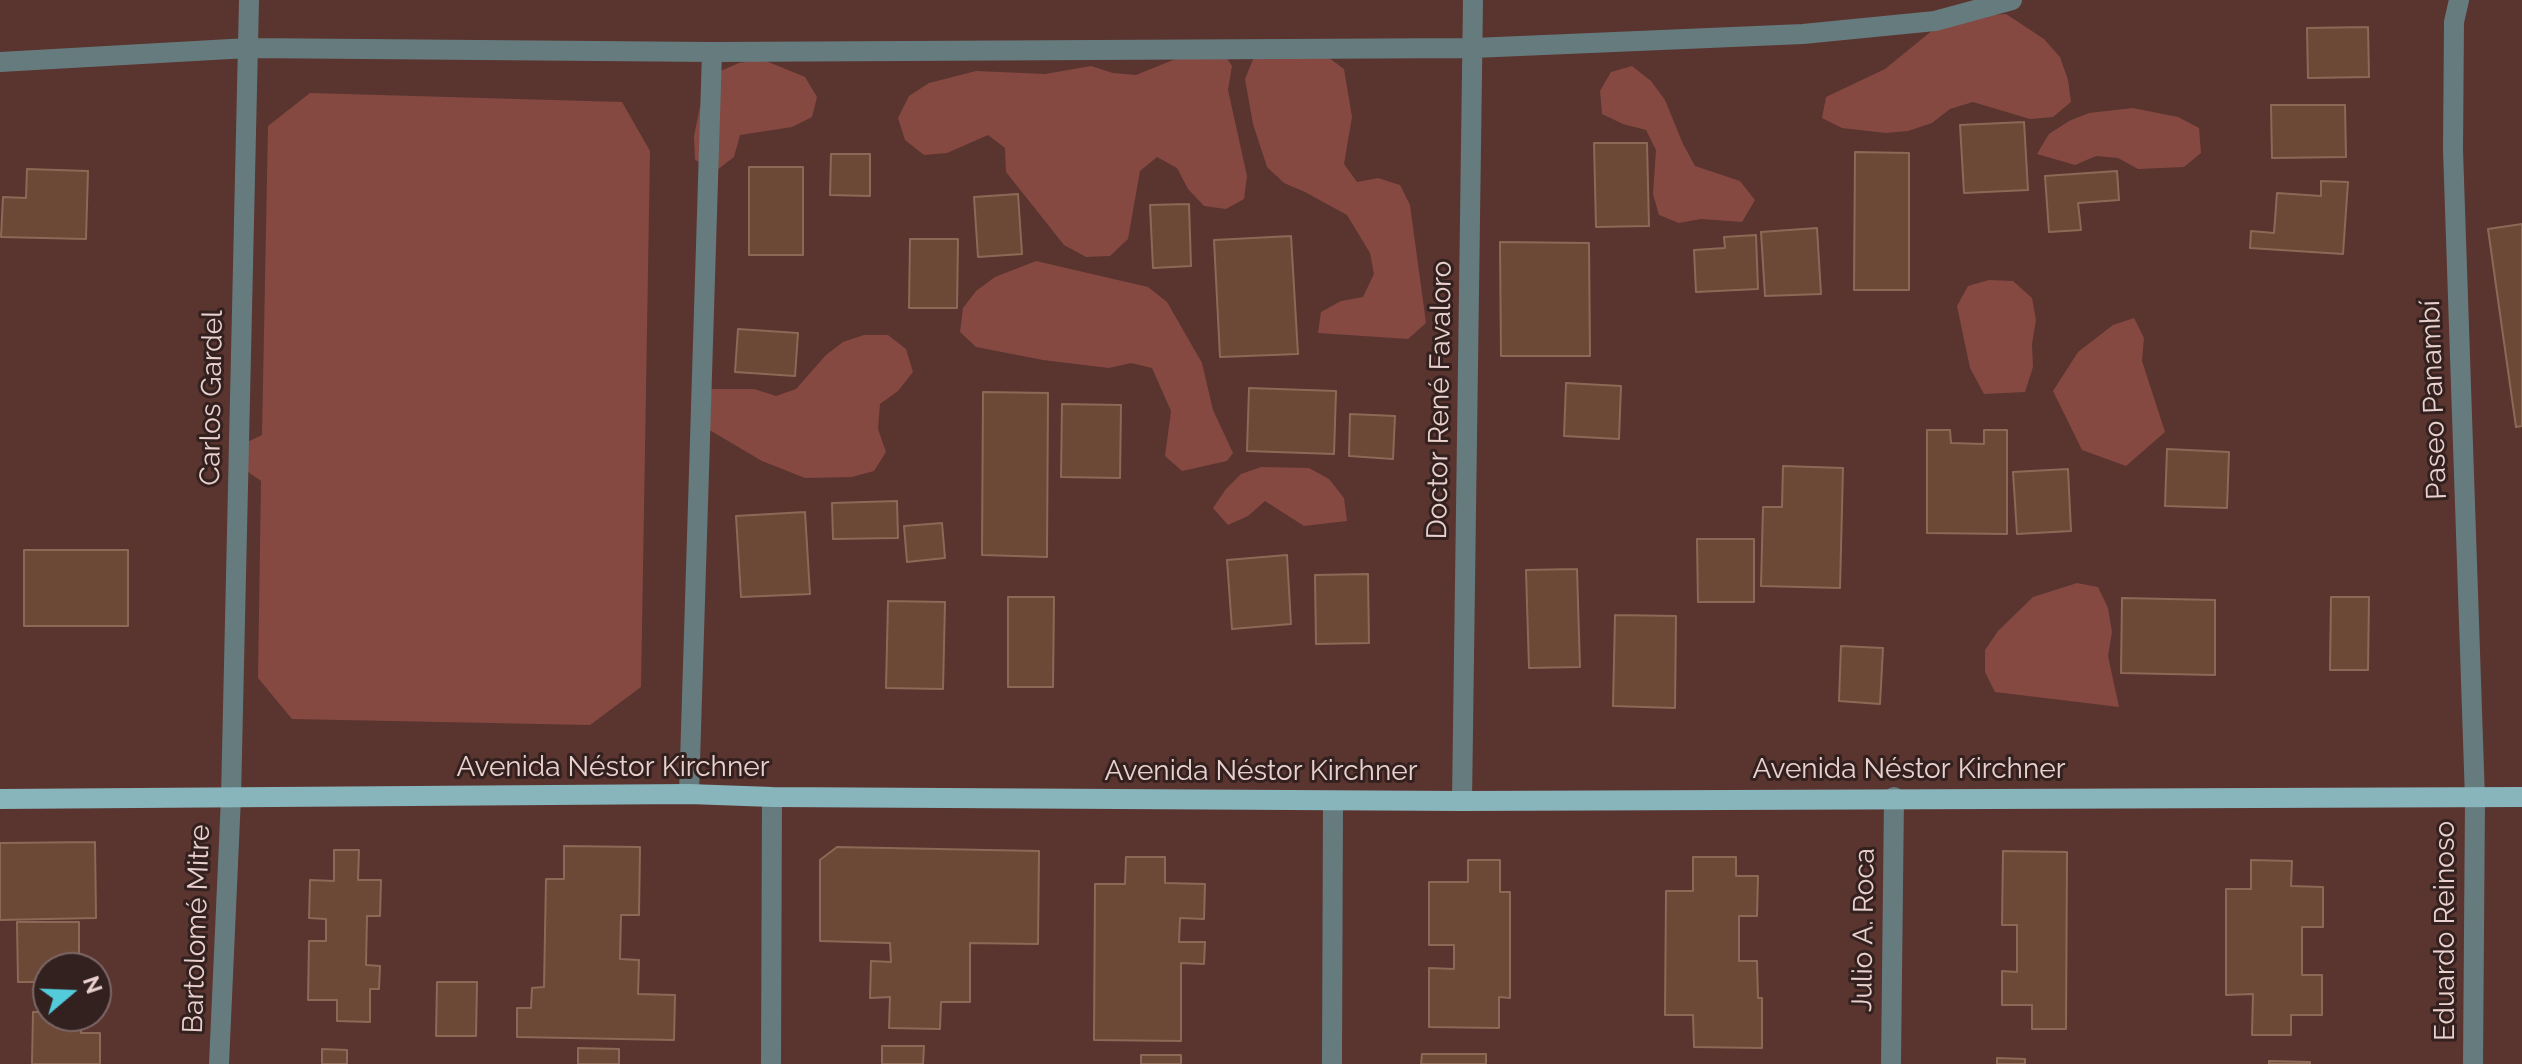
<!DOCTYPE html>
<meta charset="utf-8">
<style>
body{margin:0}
#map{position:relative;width:2522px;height:1064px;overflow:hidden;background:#5a342f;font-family:Raleway,sans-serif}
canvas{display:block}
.north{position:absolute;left:32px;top:952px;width:80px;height:80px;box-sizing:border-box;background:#33211f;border:2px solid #7c6765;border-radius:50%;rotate:71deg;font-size:22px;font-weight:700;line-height:32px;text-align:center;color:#ead1ce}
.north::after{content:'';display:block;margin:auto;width:28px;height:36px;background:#53cbda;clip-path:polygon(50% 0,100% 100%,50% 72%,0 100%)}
</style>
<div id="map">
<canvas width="2522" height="1064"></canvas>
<div class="north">N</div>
</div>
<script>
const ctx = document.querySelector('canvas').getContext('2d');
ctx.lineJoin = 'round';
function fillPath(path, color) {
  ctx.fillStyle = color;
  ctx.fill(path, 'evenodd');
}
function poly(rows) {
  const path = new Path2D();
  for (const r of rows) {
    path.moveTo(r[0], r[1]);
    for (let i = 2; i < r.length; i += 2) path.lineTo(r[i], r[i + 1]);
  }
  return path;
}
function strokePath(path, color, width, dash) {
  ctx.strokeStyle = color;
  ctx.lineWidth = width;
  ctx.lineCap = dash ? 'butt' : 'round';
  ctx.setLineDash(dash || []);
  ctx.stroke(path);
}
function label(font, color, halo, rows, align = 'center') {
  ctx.font = font + ' Raleway,sans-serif';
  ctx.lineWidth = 6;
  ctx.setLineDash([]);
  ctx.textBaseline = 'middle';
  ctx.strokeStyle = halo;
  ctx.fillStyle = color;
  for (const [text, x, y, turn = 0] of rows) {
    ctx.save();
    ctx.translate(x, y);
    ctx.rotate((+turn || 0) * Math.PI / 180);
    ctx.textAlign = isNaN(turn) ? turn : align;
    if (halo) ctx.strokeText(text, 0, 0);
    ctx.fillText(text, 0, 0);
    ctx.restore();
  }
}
const green = poly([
 [2006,14,2044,39,2060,57,2068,80,2071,102,2053,117,2030,119,1973,102,1950,109,1932,123,1908,131,1886,133,1842,128,1822,118,1826,97,1885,69,1939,25,1962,17],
 [1222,51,1232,66,1228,90,1247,176,1244,199,1226,209,1204,206,1188,189,1177,168,1157,157,1140,171,1128,239,1110,256,1086,257,1064,245,1006,172,1005,148,988,135,947,153,924,155,905,140,898,118,909,96,929,83,976,71,1045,74,1091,66,1113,73,1136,75,1178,58],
 [1325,55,1344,69,1352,117,1344,164,1357,182,1378,178,1400,185,1410,205,1426,323,1408,339,1318,333,1321,312,1341,301,1363,297,1374,274,1370,253,1347,215,1305,192,1284,183,1267,167,1253,124,1245,79,1254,57],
 [761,59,805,77,817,97,812,117,792,127,740,135,734,157,717,170,695,160,694,136,703,92,716,73,739,63],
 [1632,66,1651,81,1665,100,1683,144,1695,166,1740,181,1755,200,1742,222,1701,219,1679,223,1659,215,1653,194,1656,150,1646,130,1623,124,1602,114,1600,91,1611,72],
 [310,93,622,102,650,151,641,687,590,725,292,719,258,678,261,481,244,469,237,447,262,435,268,126],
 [2133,108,2178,117,2199,128,2201,153,2184,167,2138,169,2118,158,2096,156,2075,165,2037,154,2049,134,2069,121,2089,113],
 [1036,261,1148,287,1167,302,1202,363,1213,410,1233,453,1227,461,1182,471,1165,456,1171,411,1152,368,1131,363,1109,368,1043,360,976,347,960,332,963,308,976,291,995,277],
 [1989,280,2013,281,2032,298,2036,320,2032,344,2033,367,2025,392,1984,394,1970,368,1957,306,1968,286],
 [2134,318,2144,338,2142,361,2165,432,2126,466,2082,450,2053,391,2078,352,2113,325],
 [864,335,888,335,906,349,913,372,898,391,880,404,878,429,886,452,874,471,852,477,805,478,762,461,701,425,707,389,754,389,776,396,796,389,826,355,843,342],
 [1261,467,1309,468,1329,479,1344,498,1347,521,1304,526,1265,501,1248,516,1228,525,1213,508,1226,489,1241,474],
 [2077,583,2098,587,2108,608,2112,632,2108,656,2119,707,1995,692,1985,672,1985,650,1998,631,2033,597]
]);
const building = poly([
 [2368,27,2369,77,2308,78,2307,28,2368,27],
 [2271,105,2345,105,2346,157,2272,158,2271,105],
 [2024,122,2028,190,1964,193,1960,125,2024,122],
 [1594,143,1647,143,1649,226,1596,227,1594,143],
 [1855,152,1909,153,1909,290,1854,290,1855,152],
 [831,154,870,154,870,196,830,195,831,154],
 [749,167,803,167,803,255,749,255,749,167],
 [27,169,88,171,86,239,1,237,3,197,26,198,27,169],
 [2117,171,2119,200,2078,203,2081,230,2049,232,2045,176,2117,171],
 [2321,181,2348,182,2343,254,2250,248,2251,231,2274,233,2277,193,2321,196,2321,181],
 [1018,194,1022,254,978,257,974,197,1018,194],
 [1189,204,1191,266,1153,268,1150,205,1189,204],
 [2522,224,2522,426,2516,427,2488,229,2522,224],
 [1817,228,1821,294,1765,296,1761,232,1817,228],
 [1756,235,1758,289,1696,292,1694,250,1725,248,1724,237,1756,235],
 [1291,236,1298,354,1220,357,1214,240,1291,236],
 [910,239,958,239,957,308,909,308,910,239],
 [1500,242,1589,243,1590,356,1501,356,1500,242],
 [738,329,798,333,795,376,735,372,738,329],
 [1566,383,1621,386,1619,439,1564,436,1566,383],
 [1249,388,1336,391,1334,454,1247,451,1249,388],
 [983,392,1048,393,1047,557,982,555,983,392],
 [1062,404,1121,405,1120,478,1061,477,1062,404],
 [1350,414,1395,416,1393,459,1349,456,1350,414],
 [1927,430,1950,430,1951,443,1984,444,1984,430,2007,430,2007,534,1927,533,1927,430],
 [2167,449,2229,452,2227,508,2165,506,2167,449],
 [1783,466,1843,468,1840,588,1761,586,1763,507,1782,507,1783,466],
 [2068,469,2071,531,2017,534,2013,472,2068,469],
 [897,501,898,538,833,539,832,503,897,501],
 [805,512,810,594,741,597,736,516,805,512],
 [942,523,945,558,907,562,904,526,942,523],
 [1697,539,1754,539,1754,602,1698,602,1697,539],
 [24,550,128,550,128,626,24,626,24,550],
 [1287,555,1291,624,1232,629,1227,560,1287,555],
 [1577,569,1580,667,1529,668,1526,570,1577,569],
 [1368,574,1369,643,1316,644,1315,575,1368,574],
 [1008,597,1054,597,1053,687,1008,687,1008,597],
 [2331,597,2369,597,2368,670,2330,670,2331,597],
 [2122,598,2215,600,2215,675,2121,673,2122,598],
 [888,601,945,602,943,689,886,688,888,601],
 [1615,615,1676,616,1675,708,1613,706,1615,615],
 [1841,646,1883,648,1880,704,1839,701,1841,646],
 [95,842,96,918,0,920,0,843,95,842],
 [564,846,640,847,639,915,621,915,620,959,639,960,638,994,675,995,674,1040,517,1037,517,1008,531,1008,532,988,544,987,546,879,564,879,564,846],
 [837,847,1039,851,1038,944,970,943,970,1002,941,1002,940,1029,889,1028,890,997,870,998,871,961,891,962,890,943,820,941,820,860,837,847],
 [334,850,359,850,358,880,381,880,380,916,367,916,366,965,380,966,379,989,370,989,370,1022,337,1021,337,1000,308,1000,309,941,326,941,326,919,309,918,310,880,334,881,334,850],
 [2003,851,2067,852,2066,1029,2032,1029,2032,1005,2002,1005,2002,971,2017,972,2017,925,2002,925,2003,851],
 [1126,857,1165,857,1165,883,1205,884,1204,919,1180,918,1179,942,1205,942,1204,964,1181,963,1181,1041,1094,1040,1095,884,1125,884,1126,857],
 [1693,857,1736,857,1736,876,1758,876,1757,916,1739,916,1739,961,1757,961,1758,998,1762,998,1762,1048,1694,1047,1693,1015,1665,1015,1666,891,1693,891,1693,857],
 [1468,860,1500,860,1500,892,1510,892,1510,998,1499,997,1499,1028,1429,1027,1429,968,1454,969,1454,945,1429,945,1429,882,1468,882,1468,860],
 [2251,860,2292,861,2291,886,2323,887,2323,927,2302,927,2302,975,2322,975,2322,1015,2291,1015,2291,1035,2252,1035,2253,994,2226,995,2226,889,2251,889,2251,860],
 [17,922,79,922,79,968,48,968,48,982,18,982,17,922],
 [437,982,477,982,476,1036,436,1036,437,982],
 [33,1012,48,1012,48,1016,82,1016,81,1033,100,1033,100,1064,32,1064,33,1012],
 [882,1046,924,1046,923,1064,882,1064,882,1046],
 [578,1048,619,1049,619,1064,578,1064,578,1048],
 [322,1049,347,1050,347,1064,322,1064,322,1049],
 [1422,1054,1486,1054,1486,1064,1421,1064,1422,1054],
 [1141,1055,1181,1055,1181,1064,1141,1064,1141,1055],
 [1997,1058,2025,1059,2025,1064,1997,1064,1997,1058],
 [2269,1061,2310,1062,2310,1064,2269,1064,2269,1061]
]);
const minor = poly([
 [2459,0,2454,22,2453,150,2475,799,2473,1064],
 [0,62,248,48,712,52,1473,48,1803,34,1935,21,2012,0],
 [689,794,712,52],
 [1462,801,1473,0],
 [219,1064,231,797,249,0],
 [771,1064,772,797],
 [1332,1064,1333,801],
 [1891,1064,1894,797]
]);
const major = poly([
 [0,799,689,794,772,797,1462,801,2522,797]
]);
const streetNames = [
 ["Carlos Gardel",212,398,-89],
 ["Doctor René Favaloro",1440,400,-89],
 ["Paseo Panambí",2434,400,-92],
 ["Avenida Néstor Kirchner",613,768],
 ["Avenida Néstor Kirchner",1909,770],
 ["Avenida Néstor Kirchner",1261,772],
 ["Bartolomé Mitre",197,929,-88],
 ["Julio A. Roca",1864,930,-89],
 ["Eduardo Reinoso",2446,931,-90]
];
fillPath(green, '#854942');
fillPath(building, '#6c4836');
strokePath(building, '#8e6856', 2);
strokePath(minor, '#667b7e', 20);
strokePath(major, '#88b4bb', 20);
label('28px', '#ead1ce', '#33211f', streetNames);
</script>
